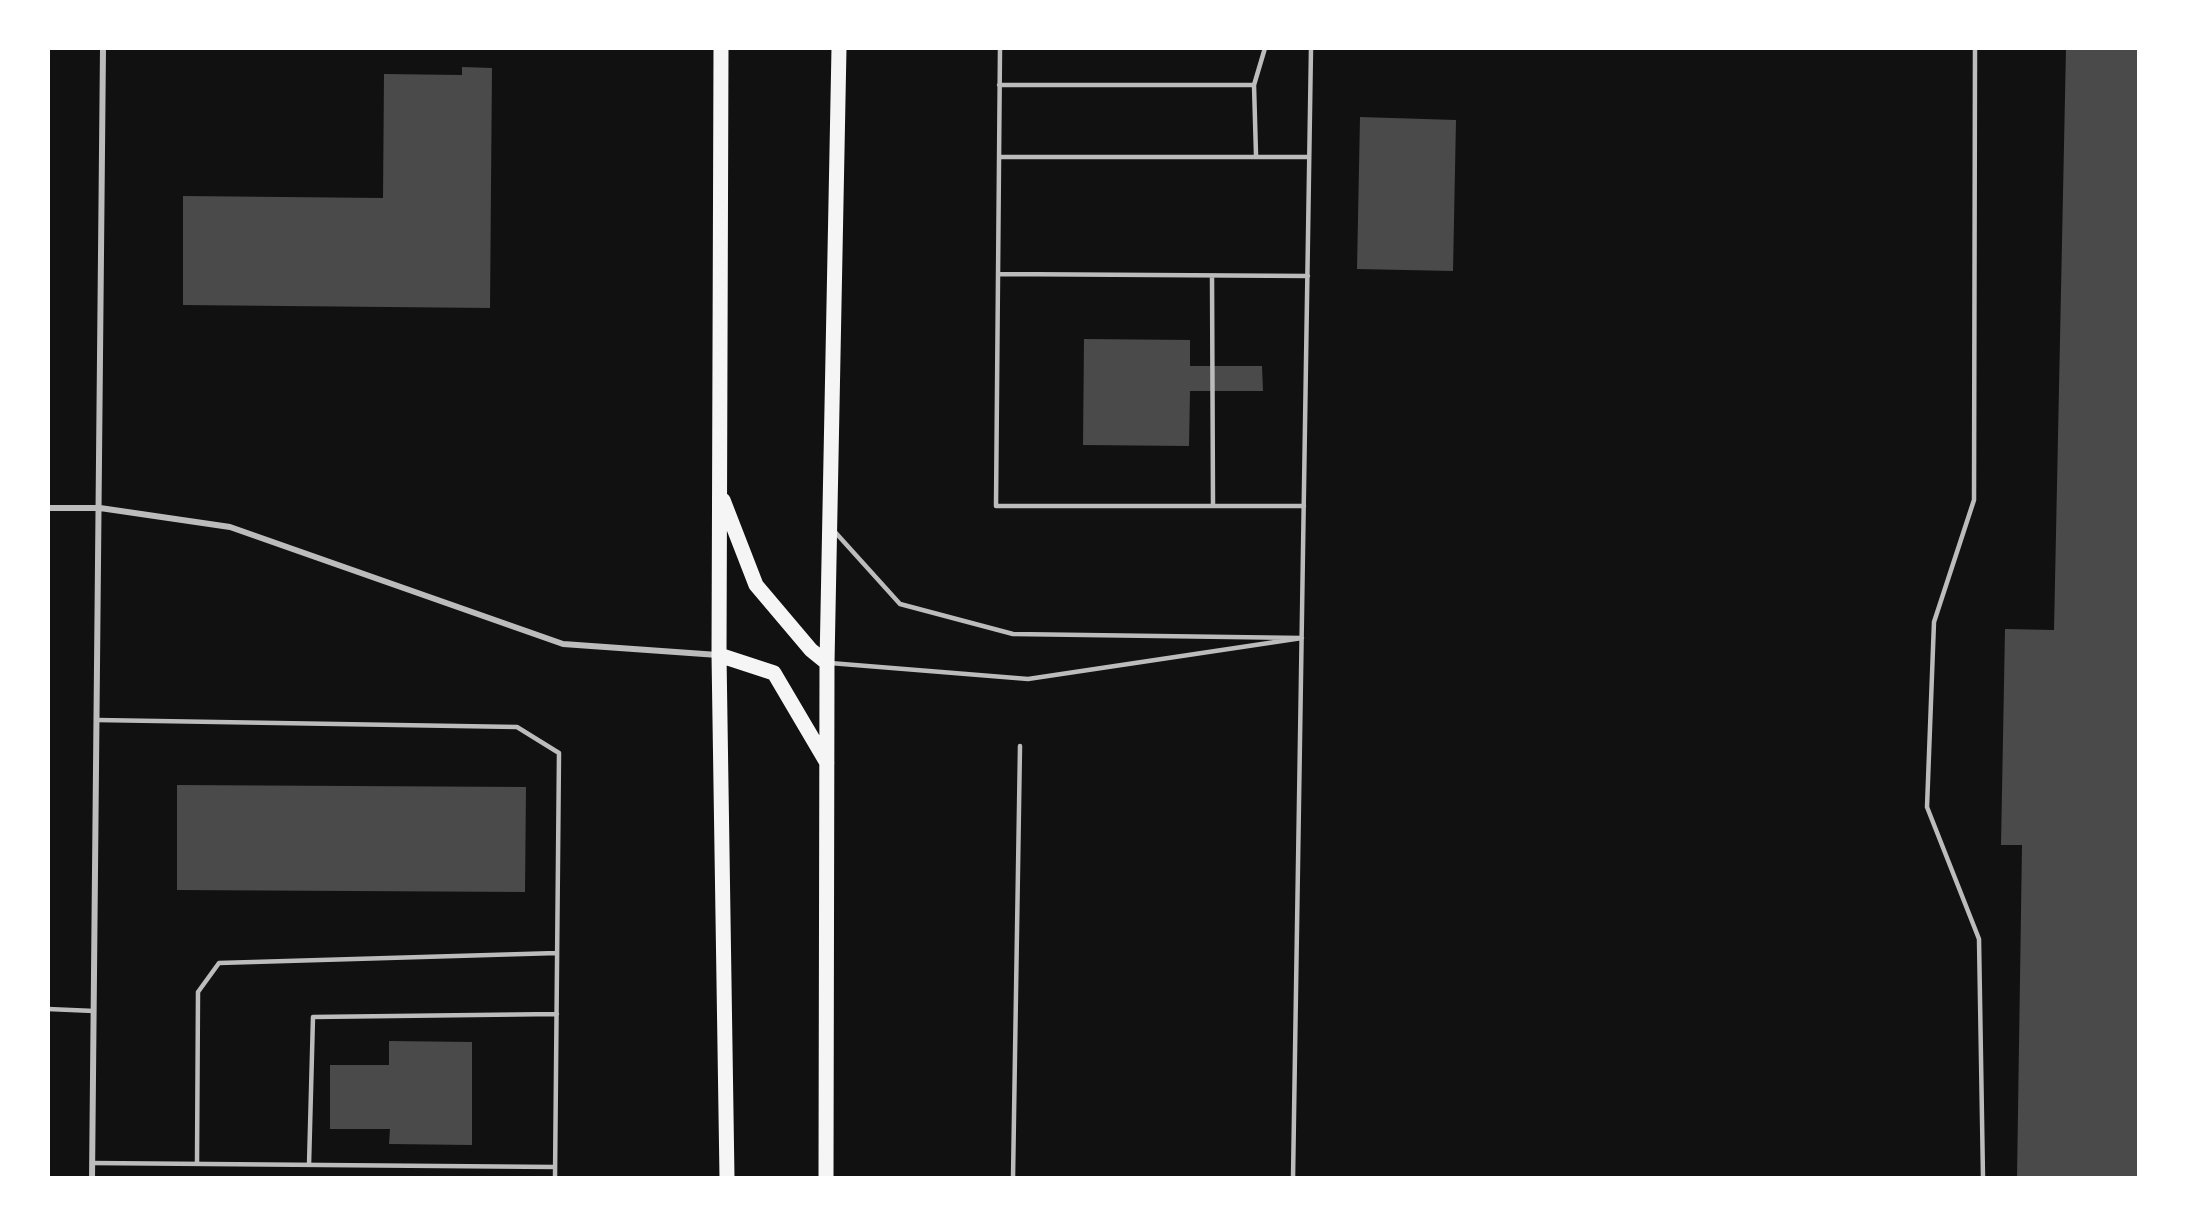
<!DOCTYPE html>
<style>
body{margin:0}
#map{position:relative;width:2187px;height:1226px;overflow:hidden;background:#111;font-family:Poppins,sans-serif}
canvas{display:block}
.frame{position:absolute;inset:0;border:50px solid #fff;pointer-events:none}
</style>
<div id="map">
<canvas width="2187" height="1226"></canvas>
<div class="frame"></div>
</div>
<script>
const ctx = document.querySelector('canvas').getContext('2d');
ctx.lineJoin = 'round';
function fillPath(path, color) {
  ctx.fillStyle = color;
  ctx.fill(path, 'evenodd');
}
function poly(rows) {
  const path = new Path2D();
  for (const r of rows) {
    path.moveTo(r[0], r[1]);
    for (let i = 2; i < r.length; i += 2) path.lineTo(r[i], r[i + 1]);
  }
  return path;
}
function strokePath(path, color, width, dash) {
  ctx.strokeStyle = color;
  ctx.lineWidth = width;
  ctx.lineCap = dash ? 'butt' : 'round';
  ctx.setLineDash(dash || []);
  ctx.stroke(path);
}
const building = poly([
 [2066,48,2139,48,2139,1178,2017,1178,2022,845,2001,845,2005,629,2054,630],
 [462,67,492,68,490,308,183,305,183,196,383,198,384,74,462,75],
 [1360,117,1456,120,1453,271,1357,269],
 [1084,339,1190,340,1190,366,1262,366,1263,391,1190,391,1189,446,1083,445],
 [177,785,526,787,525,892,177,890],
 [389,1041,472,1042,472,1145,389,1144,390,1129,330,1129,330,1065,389,1065]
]);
const service = poly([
 [1000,48,996,506,1304,506],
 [1975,48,1974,500,1934,622,1927,807,1979,939,1983,1178],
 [999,85,1254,85],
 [1256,155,1254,85,1265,48],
 [999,157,1309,157],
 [998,274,1308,276],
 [1212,276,1213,506],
 [830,663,1028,679,1302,638,1013,634,900,604,835,532],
 [97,720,517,727,559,753,555,1178],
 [48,1009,94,1011],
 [92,1163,555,1167],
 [197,1164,198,992,219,963,557,953],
 [309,1165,313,1017,557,1014],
 [1013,1178,1020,746],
 [1293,1178,1311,48]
]);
const minor = poly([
 [48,508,100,508,230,527,563,644,718,655],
 [92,1178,103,48]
]);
const primary = poly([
 [721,48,719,655,727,1178],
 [723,500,756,585,811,650,827,663],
 [719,655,774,673,827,763],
 [826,1178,827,663,839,48]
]);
fillPath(building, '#4a4a4a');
strokePath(service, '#bcbcbc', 4.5);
strokePath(minor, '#bcbcbc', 6);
strokePath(primary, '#f5f5f5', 15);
</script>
